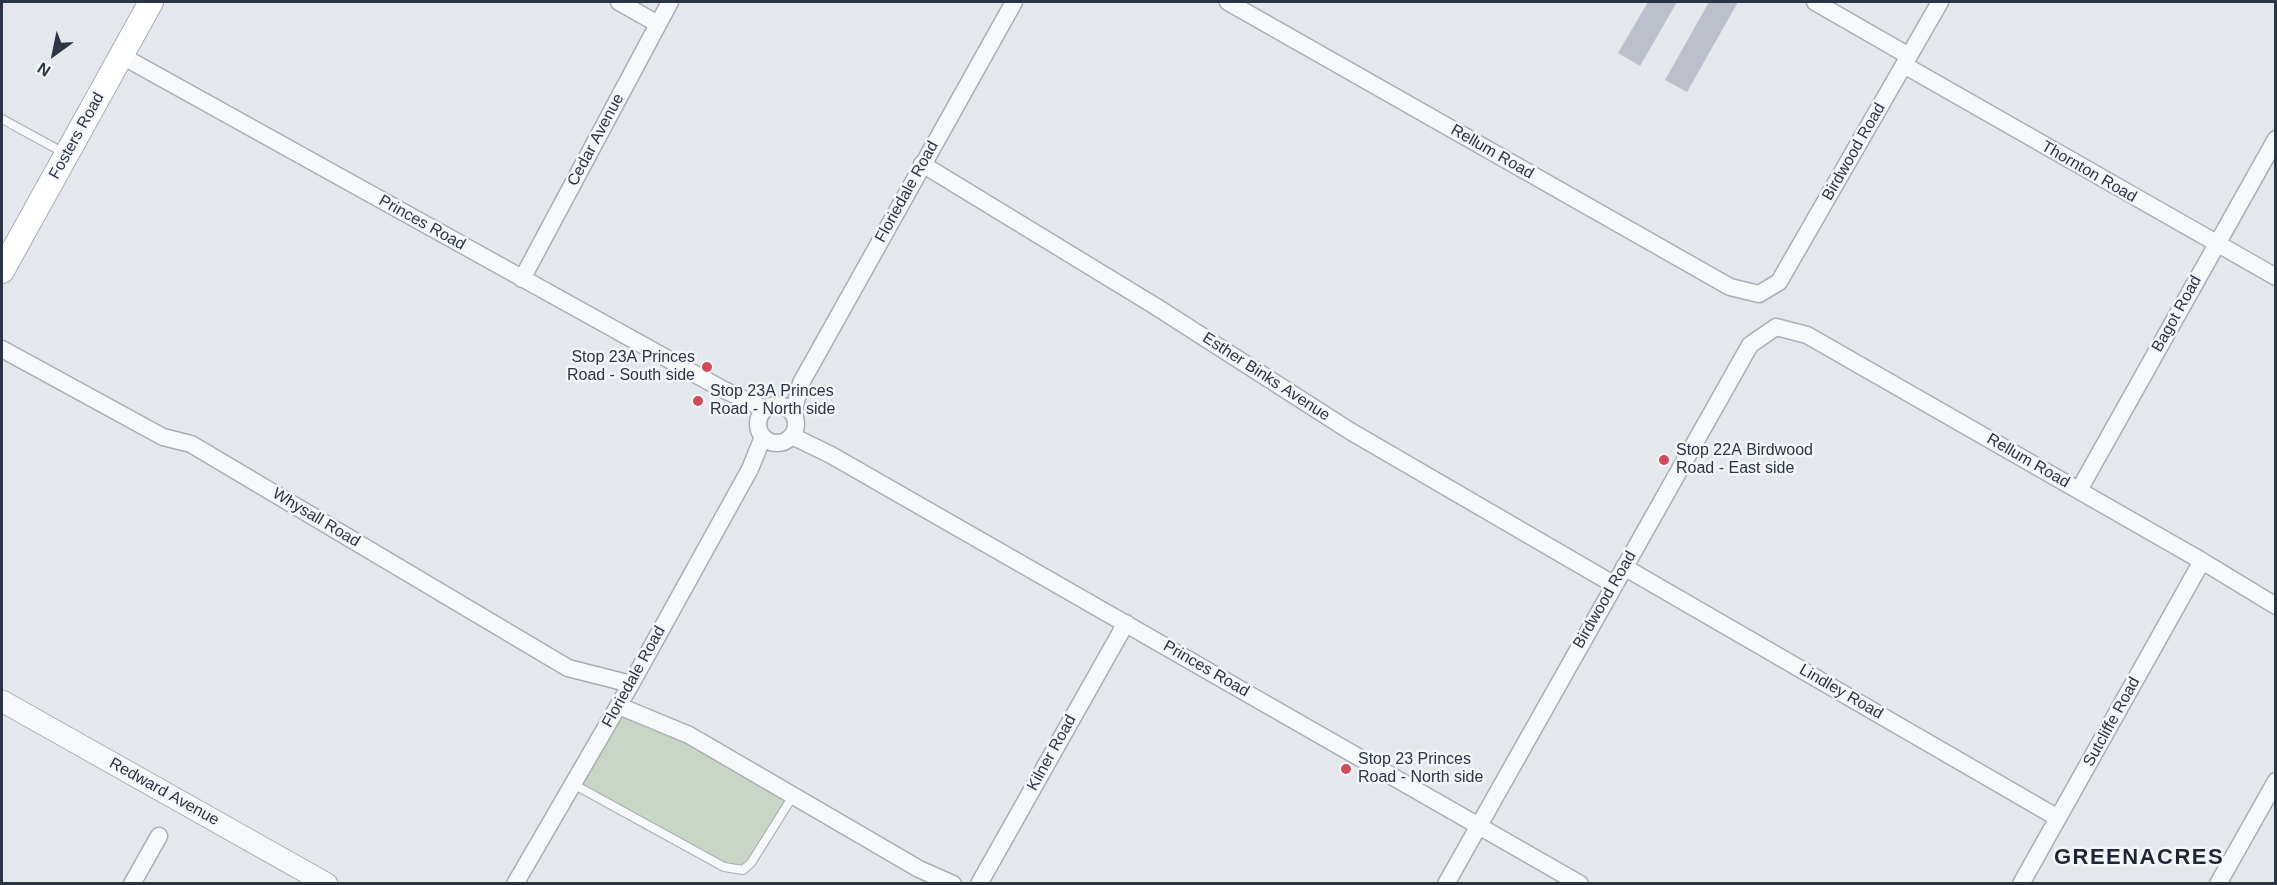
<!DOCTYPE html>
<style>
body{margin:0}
#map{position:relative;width:2277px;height:885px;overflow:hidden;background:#e4e7ec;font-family:Helvetica,sans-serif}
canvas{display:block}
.frame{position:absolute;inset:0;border:3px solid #2b3445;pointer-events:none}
.north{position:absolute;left:24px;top:24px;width:60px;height:60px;-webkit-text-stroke:4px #f4f6f9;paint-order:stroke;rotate:213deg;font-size:16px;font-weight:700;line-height:24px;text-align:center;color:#2b3445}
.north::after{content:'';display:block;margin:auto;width:21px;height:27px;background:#2b3445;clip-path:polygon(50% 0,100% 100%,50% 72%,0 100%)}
</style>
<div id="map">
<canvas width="2277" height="885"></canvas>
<div class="frame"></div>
<div class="north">N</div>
</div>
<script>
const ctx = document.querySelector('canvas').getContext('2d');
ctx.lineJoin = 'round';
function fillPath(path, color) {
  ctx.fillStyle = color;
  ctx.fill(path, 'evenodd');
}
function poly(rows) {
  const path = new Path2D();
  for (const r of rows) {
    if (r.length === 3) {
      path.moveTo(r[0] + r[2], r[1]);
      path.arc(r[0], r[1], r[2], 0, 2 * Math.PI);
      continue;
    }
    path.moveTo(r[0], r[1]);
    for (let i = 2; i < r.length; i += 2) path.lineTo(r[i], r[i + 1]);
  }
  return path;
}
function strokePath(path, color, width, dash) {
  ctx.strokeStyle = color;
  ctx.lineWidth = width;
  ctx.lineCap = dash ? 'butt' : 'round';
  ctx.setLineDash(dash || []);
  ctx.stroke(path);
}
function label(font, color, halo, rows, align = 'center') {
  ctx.font = font + ' Helvetica,sans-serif';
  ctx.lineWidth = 5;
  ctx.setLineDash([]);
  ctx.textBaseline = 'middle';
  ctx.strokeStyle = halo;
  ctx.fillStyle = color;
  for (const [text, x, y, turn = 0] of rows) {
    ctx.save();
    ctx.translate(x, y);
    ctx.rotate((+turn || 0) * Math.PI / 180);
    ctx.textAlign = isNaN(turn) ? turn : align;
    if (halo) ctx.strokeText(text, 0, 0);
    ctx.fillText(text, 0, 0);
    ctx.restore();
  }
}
const green = poly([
 [619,706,793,796,743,870,724,867,573,784]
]);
const building = poly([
 [1648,2,1677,2,1640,66,1618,53],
 [1709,2,1738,2,1687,92,1665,80]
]);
const service = poly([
 [2,119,66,154],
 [573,784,724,867,743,870,751,863,793,796]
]);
const minor = poly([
 [619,2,658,24],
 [1228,2,1730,287,1759,294,1779,282,1940,2],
 [1815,2,1909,56],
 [122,56,722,389,765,409],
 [1904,65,2276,277],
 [922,164,1155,306,1350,431,1613,584],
 [522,279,670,2],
 [2,349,163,437,191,444,568,668,631,684],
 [777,424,19],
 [793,413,801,383,1014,2],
 [792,436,831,455,1580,884],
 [2079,490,2276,139],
 [1624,567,2058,818],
 [619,706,689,735,919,869,953,884],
 [132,884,159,836],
 [515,884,631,684,750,469,763,437],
 [979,884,1126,623],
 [1446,884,1750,345,1776,327,1807,335,2202,561,2276,606],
 [2021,884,2202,561],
 [2218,884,2276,781]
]);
const tertiary = poly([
 [2,701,327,884]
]);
const secondary = poly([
 [2,271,151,2]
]);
const markers = [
 [707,367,6,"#d1495b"],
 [698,401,6,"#d1495b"],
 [1664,460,6,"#d1495b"],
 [1346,769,6,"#d1495b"]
];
const streetNames = [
 ["Fosters Road",77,136,-61],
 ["Cedar Avenue",596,140,-62],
 ["Rellum Road",1492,152,30],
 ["Birdwood Road",1854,152,-60],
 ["Thornton Road",2089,172,30],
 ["Floriedale Road",907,192,-61],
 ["Princes Road",422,223,29],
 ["Bagot Road",2177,314,-61],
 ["Esther Binks Avenue",1266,377,33],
 ["Rellum Road",2028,461,30],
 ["Whysall Road",316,518,31],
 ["Birdwood Road",1605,600,-60],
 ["Princes Road",1206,669,30],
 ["Floriedale Road",634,677,-61],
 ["Lindley Road",1841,692,30],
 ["Sutcliffe Road",2112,722,-61],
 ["Kilner Road",1052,753,-61],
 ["Redward Avenue",164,792,29]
];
const poiNames = [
 ["Stop 23A Princes",695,358,"right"],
 ["Road - South side",695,376,"right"],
 ["Stop 23A Princes",710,392],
 ["Road - North side",710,410],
 ["Stop 22A Birdwood",1676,451],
 ["Road - East side",1676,469],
 ["Stop 23 Princes",1358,760],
 ["Road - North side",1358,778]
];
const districtNames = [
 ["GREENACRES",2139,858]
];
fillPath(green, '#c9d6c5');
fillPath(building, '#bbc0ca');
strokePath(service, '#a9aeb7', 10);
strokePath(minor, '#a9aeb7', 19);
strokePath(tertiary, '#a9aeb7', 23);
strokePath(secondary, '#a9aeb7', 26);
strokePath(service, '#f7f8fa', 8);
strokePath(minor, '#f7f8fa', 16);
strokePath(tertiary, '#f7f8fa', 21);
strokePath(secondary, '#fff', 24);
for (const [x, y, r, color] of markers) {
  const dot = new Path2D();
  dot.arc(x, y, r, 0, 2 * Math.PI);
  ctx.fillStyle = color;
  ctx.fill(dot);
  strokePath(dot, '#f4f6f9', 2);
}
label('16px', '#2b3445', '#f4f6f9', streetNames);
label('16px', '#2b3445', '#f4f6f9', poiNames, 'left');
ctx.letterSpacing = '1.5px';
label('bold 22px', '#1d2536', '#f4f6f9', districtNames);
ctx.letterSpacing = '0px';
</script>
